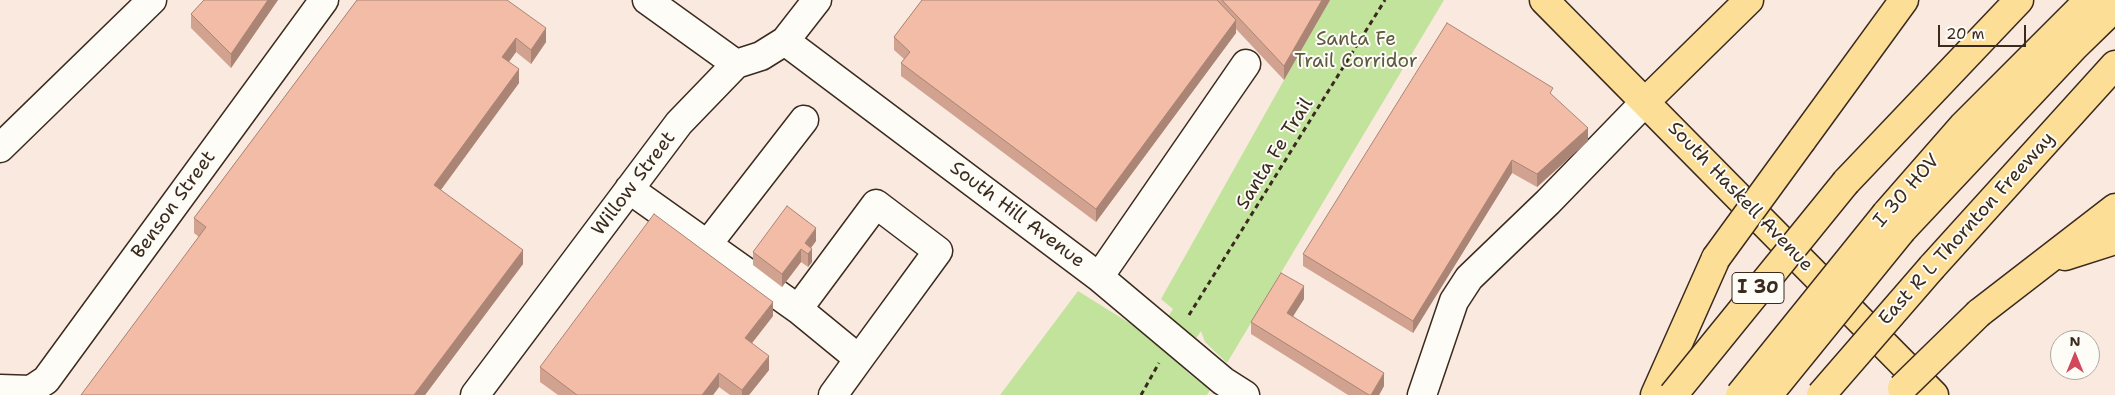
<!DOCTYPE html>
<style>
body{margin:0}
#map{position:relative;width:2115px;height:395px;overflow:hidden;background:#fae9df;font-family:"Shantell Sans",sans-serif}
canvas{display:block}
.north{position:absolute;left:2050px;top:330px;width:50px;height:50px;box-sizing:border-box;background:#fdfcf7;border:1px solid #afa8a0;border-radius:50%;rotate:0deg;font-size:14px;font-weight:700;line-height:20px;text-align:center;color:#3b2a1e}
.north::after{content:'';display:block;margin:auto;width:18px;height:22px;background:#d1495b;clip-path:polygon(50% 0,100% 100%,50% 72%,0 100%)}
.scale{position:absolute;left:1938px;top:25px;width:88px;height:22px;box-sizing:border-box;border:2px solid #3b2a1e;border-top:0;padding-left:6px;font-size:15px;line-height:18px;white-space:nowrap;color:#3b2a1e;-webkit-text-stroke:4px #fdfcf7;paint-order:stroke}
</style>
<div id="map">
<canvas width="2115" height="395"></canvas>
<div class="north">N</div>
<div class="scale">20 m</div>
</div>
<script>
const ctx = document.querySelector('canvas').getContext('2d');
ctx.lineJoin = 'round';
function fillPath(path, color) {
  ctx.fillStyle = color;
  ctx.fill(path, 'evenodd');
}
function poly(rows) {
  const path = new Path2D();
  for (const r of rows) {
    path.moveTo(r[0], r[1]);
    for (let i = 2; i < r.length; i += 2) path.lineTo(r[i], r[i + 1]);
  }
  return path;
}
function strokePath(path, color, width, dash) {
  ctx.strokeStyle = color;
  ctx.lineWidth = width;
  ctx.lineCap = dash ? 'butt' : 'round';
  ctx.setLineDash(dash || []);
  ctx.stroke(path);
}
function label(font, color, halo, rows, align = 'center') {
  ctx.font = font + ' "Shantell Sans",sans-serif';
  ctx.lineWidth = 4;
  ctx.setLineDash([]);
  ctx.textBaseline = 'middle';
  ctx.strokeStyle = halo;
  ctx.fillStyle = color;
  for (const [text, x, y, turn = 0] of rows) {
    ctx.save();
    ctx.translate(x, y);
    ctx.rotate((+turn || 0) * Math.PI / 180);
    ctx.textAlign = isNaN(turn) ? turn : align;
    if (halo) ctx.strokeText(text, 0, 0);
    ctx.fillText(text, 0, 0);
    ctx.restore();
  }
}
const green = poly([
 [1329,0,1444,0,1227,363,1205,342,1201,331,1183,359,1186,371,1210,390,1207,395,1000,395,1078,291,1155,339,1173,309,1161,299]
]);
const path = poly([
 [1189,315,1385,0],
 [1141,395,1159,363]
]);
const minor = poly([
 [647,0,736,64],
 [785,41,1099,277,1223,381,1245,395],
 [0,148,152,0],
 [629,189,798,309],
 [707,245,804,120],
 [1099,277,1246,64],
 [0,389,31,390,46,380,324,0],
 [475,395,679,123,736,64,761,56,785,41,817,0],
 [833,395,859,359,938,251,876,204,798,309,859,359],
 [1422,395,1454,301,1469,278,1548,202,1646,101]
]);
const major = poly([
 [1544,0,1934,395],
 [1646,101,1749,0]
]);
const highway = poly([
 [1802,140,1904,0],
 [1846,182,2019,0],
 [1886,214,1963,126,2089,0],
 [1902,230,2075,46,2115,7],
 [2065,256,2115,240],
 [1932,267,2115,65],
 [1979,313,2115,208],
 [1655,395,1716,258]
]);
const highwayBridge = poly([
 [1716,258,1802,140],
 [1902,388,1979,313],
 [1673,395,1846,182],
 [1740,395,1886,214],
 [1768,395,1902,230],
 [1821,395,1932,267]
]);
const wall = poly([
 [204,0,278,0,231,68,191,28,191,14],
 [357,0,546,42,531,64,516,52,509,62,519,83,441,190,523,264,425,395,81,395,199,237,194,233,194,218],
 [922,0,1330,0,1284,80,1236,29,1236,33,1096,222,901,76,901,63,904,59,894,50,894,37],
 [1553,96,1588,141,1537,187,1512,173,1413,333,1303,266,1303,254],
 [816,241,811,248,812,262,808,267,801,262,782,287,753,265,753,252],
 [1304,299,1293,316,1384,386,1379,395,1348,395,1251,334,1251,322],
 [773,316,752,343,769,370,749,395,730,395,719,387,713,395,558,395,540,382,540,367]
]);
const shadedWall = poly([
 [268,0,278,0,231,68,231,54],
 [1322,0,1330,0,1284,80,1284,66],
 [1236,20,1236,33,1096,222,1096,209],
 [546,28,546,42,531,64,531,50],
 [516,38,516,52,502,71,502,57],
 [519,69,519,83,434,199,434,185],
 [1588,128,1588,141,1537,187,1537,174],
 [1512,160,1512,173,1413,333,1413,321],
 [816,228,816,241,807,253,805,243],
 [801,249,801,262,782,287,782,274],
 [812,249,812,262,808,267,808,254],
 [523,250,523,264,425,395,414,395],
 [1304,286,1304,299,1287,326,1287,313],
 [773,302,773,316,745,352,745,338],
 [769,356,769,370,749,395,742,395,742,390],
 [719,373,719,387,713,395,702,395],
 [1384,373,1384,386,1379,395,1371,395]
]);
const building = poly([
 [204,0,268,0,231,54,191,14,204,0],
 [357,0,507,0,546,28,531,50,516,38,502,57,519,69,434,185,523,250,414,395,81,395,206,227,194,218,357,0],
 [922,0,1217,0,1236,20,1096,209,901,63,910,52,894,37,922,0],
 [1222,0,1322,0,1284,66,1222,0],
 [1447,23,1553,88,1550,93,1588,128,1537,174,1512,160,1413,321,1303,254,1447,23],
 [787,206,816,228,805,243,812,249,808,254,801,249,782,274,753,252,787,206],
 [654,214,773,302,745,338,769,356,742,390,719,373,702,395,577,395,540,367,654,214],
 [1281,273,1304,286,1287,313,1384,373,1371,395,1369,395,1251,322,1281,273]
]);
const shields = [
 [1758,288,52]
];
const shieldNames = [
 ["I 30",1758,288]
];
const parkNames = [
 ["Santa Fe",1356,40],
 ["Trail Corridor",1356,62]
];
const streetNames = [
 ["Santa Fe Trail",1275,154,-58],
 ["Willow Street",634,184,-53],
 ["I 30 HOV",1907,191,-49],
 ["South Haskell Avenue",1740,197,46],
 ["Benson Street",174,205,-54],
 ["South Hill Avenue",1017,215,37],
 ["East R L Thornton Freeway",1967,229,-48]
];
fillPath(green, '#c2e39c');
strokePath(minor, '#3b2a1e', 31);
strokePath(major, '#3b2a1e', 31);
strokePath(highway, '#3b2a1e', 31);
strokePath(path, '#3b2a1e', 3, [5, 4]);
strokePath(minor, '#fdfcf7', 28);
strokePath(major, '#fcde96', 28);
strokePath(highway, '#fcde96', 28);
strokePath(highwayBridge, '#3b2a1e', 31, []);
strokePath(highwayBridge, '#fcde96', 28);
fillPath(wall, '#d1a290');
fillPath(shadedWall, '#aa8475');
fillPath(building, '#f3bca7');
strokePath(building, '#aa8475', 1);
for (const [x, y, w] of shields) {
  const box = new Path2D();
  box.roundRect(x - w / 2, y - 15.5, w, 31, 4);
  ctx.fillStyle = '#fdfcf7';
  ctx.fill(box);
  strokePath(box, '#3b2a1e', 1);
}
label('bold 18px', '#3b2a1e', null, shieldNames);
label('19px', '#5d583e', '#fdfcf7', parkNames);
label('19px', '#3b2a1e', '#fdfcf7', streetNames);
</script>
